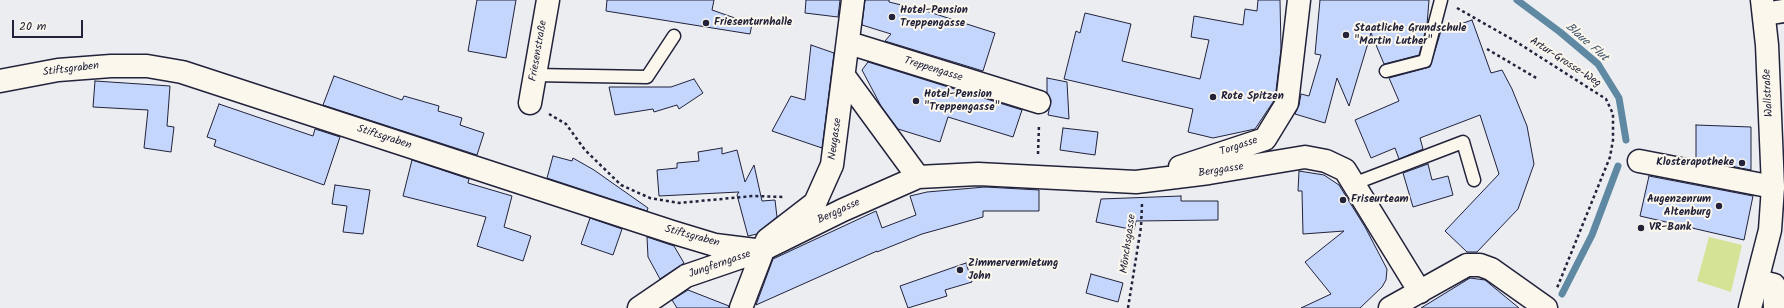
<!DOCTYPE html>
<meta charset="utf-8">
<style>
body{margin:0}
#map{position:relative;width:1784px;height:308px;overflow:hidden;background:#ebedf1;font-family:Kalam,sans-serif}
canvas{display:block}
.scale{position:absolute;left:12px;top:20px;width:71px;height:18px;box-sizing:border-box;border:2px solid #22223b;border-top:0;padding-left:5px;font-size:12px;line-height:14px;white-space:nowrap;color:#22223b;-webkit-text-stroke:3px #fbf7ec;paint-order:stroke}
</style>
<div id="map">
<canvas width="1784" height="308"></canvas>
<div class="scale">20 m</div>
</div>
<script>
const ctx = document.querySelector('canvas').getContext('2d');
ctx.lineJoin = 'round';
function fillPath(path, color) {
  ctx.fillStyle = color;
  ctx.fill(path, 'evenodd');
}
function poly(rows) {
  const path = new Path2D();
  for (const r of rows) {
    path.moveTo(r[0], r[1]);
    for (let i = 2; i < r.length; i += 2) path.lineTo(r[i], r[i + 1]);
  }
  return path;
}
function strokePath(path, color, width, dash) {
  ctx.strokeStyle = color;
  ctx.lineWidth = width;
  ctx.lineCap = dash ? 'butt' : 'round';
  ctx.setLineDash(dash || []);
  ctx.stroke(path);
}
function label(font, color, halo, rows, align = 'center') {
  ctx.font = font + ' Kalam,sans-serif';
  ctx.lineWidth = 4;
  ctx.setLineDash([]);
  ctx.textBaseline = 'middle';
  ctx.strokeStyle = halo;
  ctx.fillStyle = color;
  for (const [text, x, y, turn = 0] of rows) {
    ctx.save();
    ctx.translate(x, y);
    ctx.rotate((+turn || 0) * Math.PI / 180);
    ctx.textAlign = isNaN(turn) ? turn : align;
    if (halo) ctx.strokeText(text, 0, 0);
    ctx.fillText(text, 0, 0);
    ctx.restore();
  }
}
const green = poly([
 [1709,237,1742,245,1731,292,1697,281]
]);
const stream = poly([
 [1517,0,1560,32,1598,64,1619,98,1626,140],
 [1562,294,1592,235,1618,166]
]);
const building = poly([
 [477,0,516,0,506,58,468,51,477,0],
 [607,0,714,0,712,10,752,24,750,34,606,11,607,0],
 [806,0,840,0,838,17,805,13,806,0],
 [865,0,889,0,889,2,926,11,995,33,983,71,885,41,891,34,862,25,865,0],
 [1258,0,1280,0,1281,49,1275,99,1255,129,1213,138,1188,132,1193,109,1064,79,1076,31,1080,33,1085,13,1131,24,1122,61,1200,79,1209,40,1191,37,1194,16,1243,25,1245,9,1257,11,1258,0],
 [1320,0,1429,0,1427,25,1419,55,1384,64,1371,33,1349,106,1337,78,1325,123,1295,114,1299,105,1301,94,1309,96,1321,55,1315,54,1320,0],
 [1472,20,1491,73,1502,70,1512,89,1527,126,1534,164,1518,209,1477,252,1467,252,1445,231,1499,174,1480,115,1420,138,1423,149,1399,159,1395,148,1371,158,1355,120,1399,101,1389,78,1430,67,1441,31,1472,20],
 [811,45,834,53,822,148,772,131,791,96,805,100,811,45],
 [868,62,1022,110,1013,137,948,117,940,142,898,129,881,106,862,70,868,62],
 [334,76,402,100,404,96,439,106,438,111,462,118,460,125,484,133,477,155,323,105,334,76],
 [1047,78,1067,82,1069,119,1048,115,1051,100,1047,93,1047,78],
 [694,79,703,93,679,109,677,105,654,112,653,109,615,115,609,87,671,87,694,79],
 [95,81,170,86,167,126,174,127,171,152,144,148,148,110,93,107,95,81],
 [219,104,313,136,315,129,340,137,324,185,214,146,216,140,207,137,219,104],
 [1696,125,1751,127,1751,170,1696,159,1696,125],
 [1063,128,1098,132,1095,155,1060,150,1063,128],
 [722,148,722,154,737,150,745,182,754,165,762,201,775,200,777,217,757,234,748,236,737,195,739,192,659,196,657,170,677,168,677,163,699,161,698,152,722,148],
 [553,156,572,161,573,158,594,170,648,208,647,211,547,178,553,156],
 [412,160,469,179,468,183,512,196,504,227,531,236,523,261,477,246,486,217,403,196,412,160],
 [1428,164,1432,180,1448,176,1453,195,1413,207,1403,173,1428,164],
 [1299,171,1324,175,1339,185,1365,227,1387,269,1386,280,1382,287,1360,308,1301,308,1331,294,1305,262,1344,231,1303,234,1302,191,1298,191,1299,171],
 [1649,176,1753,196,1744,240,1640,216,1649,176],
 [335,185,370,190,363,234,343,232,347,206,332,204,335,185],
 [985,187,1039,190,1039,211,983,211,983,217,922,234,877,252,877,251,756,305,773,259,876,211,882,228,916,215,910,196,927,192,985,187],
 [1181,196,1181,201,1218,201,1218,220,1136,221,1134,230,1096,222,1101,199,1181,196],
 [590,218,622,229,613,255,581,244,590,218],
 [647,237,674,246,684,263,660,279,648,257,647,237],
 [966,263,972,282,945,290,947,296,908,308,900,286,966,263],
 [1091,274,1123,283,1118,302,1086,293,1091,274],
 [1470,278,1485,280,1519,308,1421,308,1470,278],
 [688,290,729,306,729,308,677,308,672,300,688,290]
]);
const path = poly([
 [1457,8,1515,41,1606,99,1613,114,1613,140,1610,157,1557,288],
 [1487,49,1538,79],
 [549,114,566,124,585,150,621,185,650,198,679,203,753,196,784,197],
 [1038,154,1039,125],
 [1128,308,1141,227,1142,204]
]);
const service = poly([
 [1386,71,1425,61,1441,0],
 [534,75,647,77,674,36],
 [1353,184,1463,142,1474,180]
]);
const minor = poly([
 [1764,14,1784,11],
 [849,43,1039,102],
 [844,76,918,177],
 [0,81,58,70,111,66,147,66,182,72,672,232,715,245,755,250],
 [530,103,548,0],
 [1639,161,1773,187],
 [1180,167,1265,139,1287,103,1299,0],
 [1758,281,1774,285,1775,308],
 [639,308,686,276,762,250,843,210,918,177,978,174,1136,182,1209,173,1305,157,1326,161,1345,170,1420,292],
 [741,308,767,240,815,203,832,165,853,0],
 [1390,308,1467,265,1480,265,1491,269,1546,308]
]);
const tertiary = poly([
 [1750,308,1770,230,1773,187,1767,45,1762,0]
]);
const markers = [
 [892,17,4,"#22223b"],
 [706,23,4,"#22223b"],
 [1346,35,4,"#22223b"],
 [1213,97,4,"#22223b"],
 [916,101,4,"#22223b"],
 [1742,163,4,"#22223b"],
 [1343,200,4,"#22223b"],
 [1719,206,4,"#22223b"],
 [1641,228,4,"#22223b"],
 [960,270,4,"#22223b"]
];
const poiNames = [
 ["Hotel-Pension",900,11],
 ["Treppengasse",900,24],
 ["Friesenturnhalle",714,23],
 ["Staatliche Grundschule",1354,29],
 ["\"Martin Luther\"",1354,42],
 ["Hotel-Pension",924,95],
 ["\"Treppengasse\"",924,108],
 ["Rote Spitzen",1221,97],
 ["Klosterapotheke",1734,163,"right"],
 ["Friseurteam",1351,200],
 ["Augenzenrum",1711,200,"right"],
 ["Altenburg",1711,213,"right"],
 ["VR-Bank",1649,228],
 ["Zimmervermietung",968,264],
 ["John",968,277]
];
const streetNames = [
 ["Friesenstraße",539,51,-80],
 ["Artur-Grosse-Weg",1565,63,33],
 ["Stiftsgraben",71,70,-7],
 ["Treppengasse",933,70,17],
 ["Wallstraße",1769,93,-93],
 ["Stiftsgraben",384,138,18],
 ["Neugasse",836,139,-82],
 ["Torgasse",1239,147,-19],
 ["Berggasse",1221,171,-9],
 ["Berggasse",839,212,-25],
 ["Stiftsgraben",692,237,15],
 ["Mönchsgasse",1129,244,-82],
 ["Jungferngasse",720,265,-19]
];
const waterNames = [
 ["Blaue Flut",1586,43,41]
];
fillPath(green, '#d4e396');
strokePath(stream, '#5f89a3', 7);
fillPath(building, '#c5d6fc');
strokePath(building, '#22223b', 1);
strokePath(service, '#22223b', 15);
strokePath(minor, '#22223b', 25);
strokePath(tertiary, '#22223b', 25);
strokePath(path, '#22223b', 2.5, [3, 3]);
strokePath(service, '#fbf7ec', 12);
strokePath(minor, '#fbf7ec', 22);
strokePath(tertiary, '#fbf7ec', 22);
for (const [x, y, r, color] of markers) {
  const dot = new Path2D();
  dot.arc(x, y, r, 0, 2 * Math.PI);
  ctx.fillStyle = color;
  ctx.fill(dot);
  strokePath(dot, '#fbf7ec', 1.5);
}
label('bold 11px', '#22223b', '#fbf7ec', poiNames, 'left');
label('11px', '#22223b', '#fbf7ec', streetNames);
label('italic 12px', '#40566f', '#fbf7ec', waterNames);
</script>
